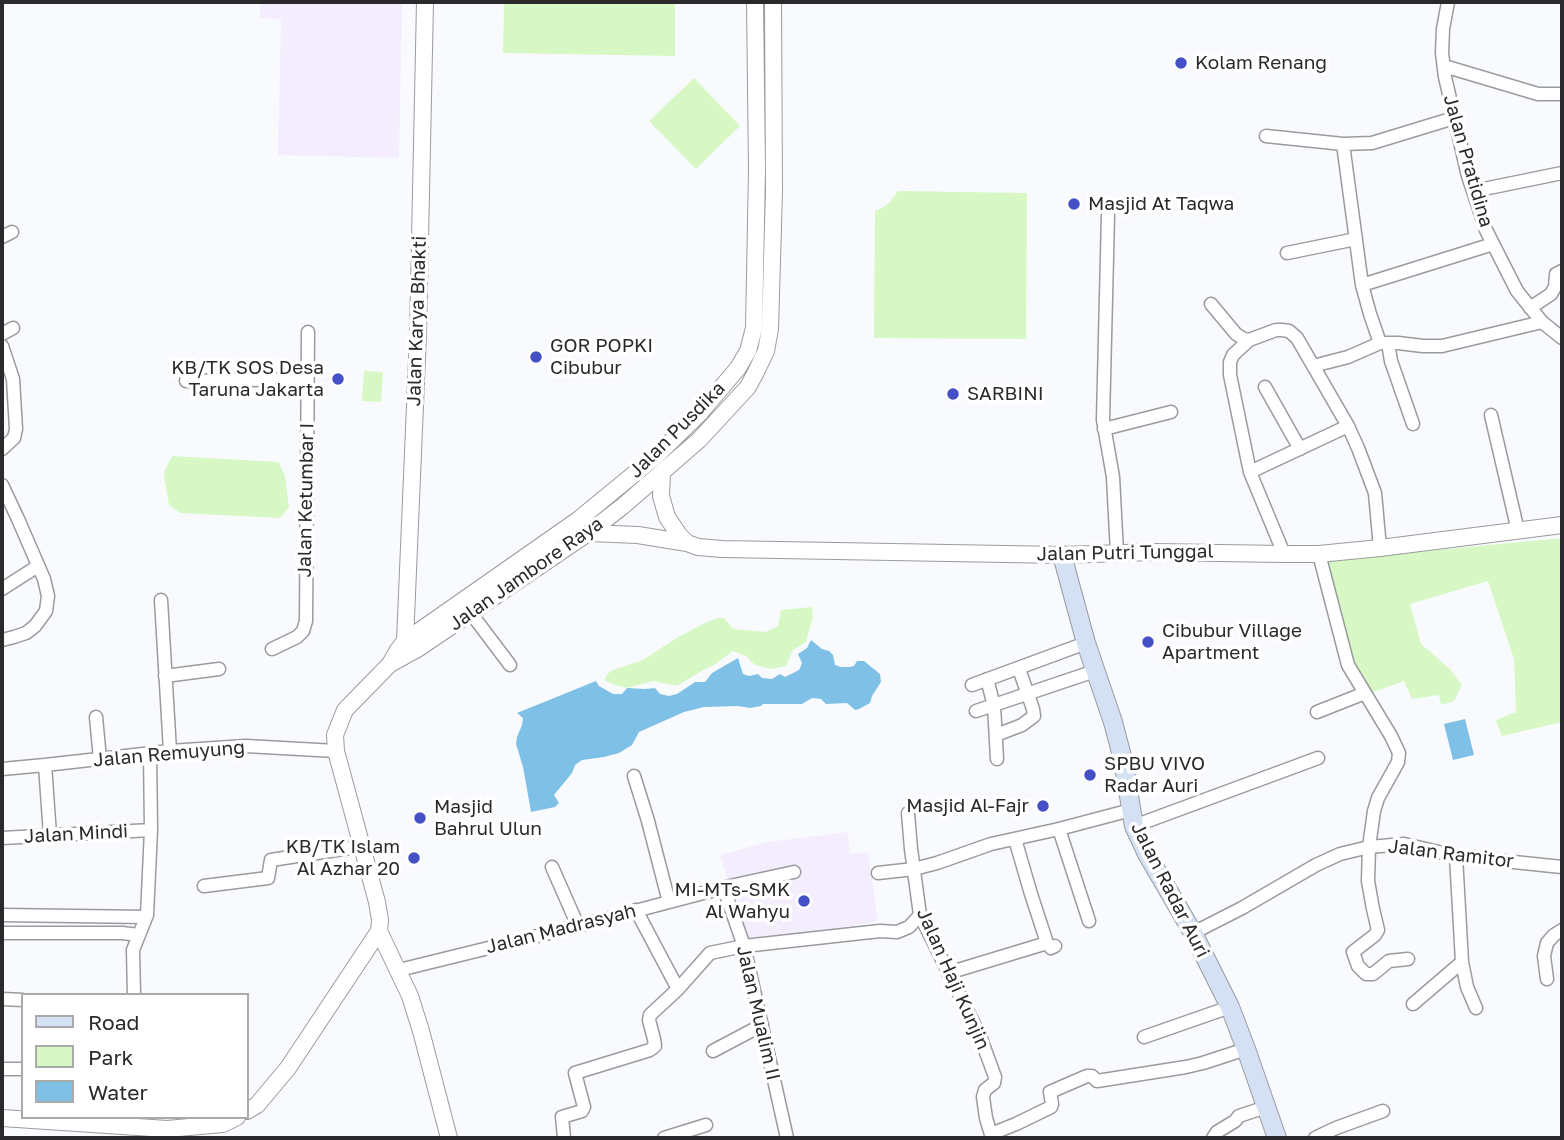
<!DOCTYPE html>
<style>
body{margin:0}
#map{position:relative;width:1564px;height:1140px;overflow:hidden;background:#f9fafe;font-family:"Golos Text",sans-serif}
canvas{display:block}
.frame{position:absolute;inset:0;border:4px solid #2a2a2c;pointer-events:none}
.legend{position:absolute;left:21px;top:993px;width:228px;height:126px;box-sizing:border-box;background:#fff;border:2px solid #aaaaab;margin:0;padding:9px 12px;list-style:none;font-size:21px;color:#2a2a2c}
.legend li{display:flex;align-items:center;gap:14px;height:35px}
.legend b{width:35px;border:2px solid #aaaaab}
</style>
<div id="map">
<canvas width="1564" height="1140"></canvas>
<div class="frame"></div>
<ul class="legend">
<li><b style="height:9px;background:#d4e0f4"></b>Road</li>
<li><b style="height:19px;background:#d7f8c4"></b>Park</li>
<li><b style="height:19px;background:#7fc1e6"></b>Water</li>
</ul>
</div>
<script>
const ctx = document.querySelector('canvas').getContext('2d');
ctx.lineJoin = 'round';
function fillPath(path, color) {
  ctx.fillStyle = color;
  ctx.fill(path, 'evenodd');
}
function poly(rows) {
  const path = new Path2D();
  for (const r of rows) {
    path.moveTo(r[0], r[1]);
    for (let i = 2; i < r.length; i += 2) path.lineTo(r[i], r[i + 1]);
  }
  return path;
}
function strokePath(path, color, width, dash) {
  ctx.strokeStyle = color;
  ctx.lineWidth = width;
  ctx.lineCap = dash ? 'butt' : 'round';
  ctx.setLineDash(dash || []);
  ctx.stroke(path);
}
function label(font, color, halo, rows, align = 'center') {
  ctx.font = font + ' "Golos Text",sans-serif';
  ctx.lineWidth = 7;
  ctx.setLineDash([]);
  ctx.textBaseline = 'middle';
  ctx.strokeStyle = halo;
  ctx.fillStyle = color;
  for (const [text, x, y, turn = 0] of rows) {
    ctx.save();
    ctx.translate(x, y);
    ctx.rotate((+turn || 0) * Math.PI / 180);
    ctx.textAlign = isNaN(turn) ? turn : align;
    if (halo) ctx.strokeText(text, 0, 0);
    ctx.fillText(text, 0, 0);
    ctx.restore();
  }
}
const education = poly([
 [261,2,402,2,399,158,278,155,281,19,260,18],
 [848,832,850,854,868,852,878,921,748,945,720,855,768,842]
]);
const green = poly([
 [504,2,675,2,675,56,503,53],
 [694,78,740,126,696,169,649,121],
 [898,191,1027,193,1026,339,874,338,875,211,882,208,889,203],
 [364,371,383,372,381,402,362,401],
 [172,456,279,462,285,476,289,507,280,518,180,513,169,505,165,482,164,472],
 [1562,538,1562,722,1502,736,1496,720,1516,712,1514,659,1488,581,1410,604,1421,644,1450,669,1462,685,1454,701,1441,705,1439,695,1412,699,1404,681,1365,695,1323,561],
 [812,607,813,617,806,642,793,650,786,666,771,669,755,665,746,656,733,651,714,665,703,670,677,686,653,681,627,688,615,685,604,680,610,671,643,660,678,637,707,622,718,618,724,618,733,629,766,632,778,626,781,610]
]);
const water = poly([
 [811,640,822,649,829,651,833,655,835,665,841,667,849,667,854,666,857,661,864,661,880,674,881,682,872,696,870,703,859,709,855,710,847,703,826,704,821,699,812,698,802,704,763,704,761,706,750,708,738,706,704,707,684,712,639,732,632,745,619,753,604,757,582,760,575,765,572,773,554,795,559,803,555,807,531,812,523,767,516,744,517,737,522,725,523,718,517,713,596,681,599,686,613,694,622,694,627,688,645,689,655,688,660,694,669,696,677,694,695,682,705,682,712,673,738,658,743,674,749,676,758,674,762,678,772,679,780,674,785,677,799,670,802,663,798,654,807,648],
 [1465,719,1474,755,1453,760,1444,724]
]);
const minor = poly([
 [1448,2,1443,29,1442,53,1445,77,1468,176,1486,230,1517,291,1542,322,1562,338],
 [1444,66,1538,94,1562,94],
 [1266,136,1343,144,1372,143,1454,118],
 [1343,144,1362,285,1370,314,1380,343],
 [1474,191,1562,173],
 [1108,215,1103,420,1113,477,1117,553],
 [2,237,12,232],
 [1287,253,1356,239],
 [1362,285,1493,244],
 [1211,304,1236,334,1244,339,1249,340,1276,330,1282,330,1289,331,1297,338,1348,426,1358,448,1375,493,1380,548],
 [1530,308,1551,294,1555,287,1556,274,1562,271],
 [2,334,13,328],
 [1249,340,1233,355,1230,362,1230,375,1250,472,1284,554],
 [1388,343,1391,361,1413,424],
 [2,346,13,379,16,429,14,438,2,449],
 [1313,366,1348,357,1380,343,1398,343,1423,346,1442,346,1542,322],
 [186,381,307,379],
 [1265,387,1300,449],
 [1491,415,1518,531],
 [1104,429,1171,412],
 [1250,472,1348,426],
 [2,485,18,519,44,579,48,596,46,611,35,626,26,633,14,637,2,640],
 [1319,554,1348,665,1391,736,1399,753,1398,762,1378,798,1374,811,1369,847,1368,881,1373,909,1378,930,1375,935,1353,952,1358,966,1366,974,1373,974,1389,961,1408,959],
 [2,589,38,566],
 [161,600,170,751],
 [470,612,510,665],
 [272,649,297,637,303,631,306,621,308,332],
 [165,676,219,669],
 [987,679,994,706,997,759],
 [972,685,1086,643],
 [976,711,1095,671],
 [1317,712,1365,693],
 [96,717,100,759],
 [996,735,1022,725,1034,716,1033,709,1019,669],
 [45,765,50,835],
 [2,769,45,765,170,751,246,746,336,751],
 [634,776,648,821,669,902],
 [908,813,911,849,920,915,980,1036,995,1077,994,1083,985,1090,983,1097,986,1118,992,1138],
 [1134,826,1318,758],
 [1059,829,1089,921],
 [2,838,151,830],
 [1015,839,1031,894,1047,943],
 [1456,856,1462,962,1467,987,1476,1008],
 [552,867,578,926],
 [878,873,914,869,937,863,991,844,1059,829,1131,810],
 [204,886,268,878,271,860,363,846],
 [724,889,744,946,787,1138],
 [636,910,678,989],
 [2,915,146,917],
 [2,933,122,933,139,935],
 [1193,933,1242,908,1316,865,1340,854,1369,847,1404,844,1456,856,1562,867],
 [399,970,578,926,730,886,794,872],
 [948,973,1047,943,1051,948,1055,946],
 [1547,979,1544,956,1547,943,1554,935,1562,930],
 [134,995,133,950,147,915,151,830,150,753],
 [2,999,23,1000],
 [1413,1004,1462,962],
 [1144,1037,1230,1007],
 [713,1051,762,1025],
 [2,1069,23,1069],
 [991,1134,1016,1124,1051,1107,1052,1104,1050,1092,1087,1076,1092,1076,1097,1081,1186,1067,1203,1063,1246,1049],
 [564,1138,562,1117,582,1111,584,1107,575,1073,650,1050,655,1046,654,1039,649,1020,650,1015,678,989,710,953,744,946,880,931,897,932,909,927,920,915],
 [664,1138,706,1125],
 [1213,1138,1217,1132,1235,1121,1239,1116,1266,1107],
 [1315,1138,1336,1128,1383,1111]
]);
const tertiary = poly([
 [662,474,661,496,667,517,679,535,687,543],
 [588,533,638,535,687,543,698,547,722,549,1062,555,1154,552,1284,554,1319,554,1380,548,1562,525],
 [405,641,418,335,425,2],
 [390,664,398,650,405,641,578,520,656,456,699,414,738,368,748,351,754,328,757,169,755,2],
 [379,931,410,996,421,1031,449,1138],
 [247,1111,257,1105,288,1068,379,931,380,920,377,902,336,751,335,735,345,710,390,664,419,648,588,533,623,506,699,440,748,387,756,372,766,351,770,329,774,191,773,2],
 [2,1118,167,1129,223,1124,237,1117]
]);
const secondary = poly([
 [1062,555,1086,643,1113,722,1123,760,1134,826,1147,854,1193,933,1230,1007,1246,1049,1277,1138]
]);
const markers = [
 [1181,63,7,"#4450c5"],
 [1074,204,7,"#4450c5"],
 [536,357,7,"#4450c5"],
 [338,379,7,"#4450c5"],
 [953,394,7,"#4450c5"],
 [1148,642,7,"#4450c5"],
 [1090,775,7,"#4450c5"],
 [1043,806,7,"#4450c5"],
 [420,818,7,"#4450c5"],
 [414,858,7,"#4450c5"],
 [804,901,7,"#4450c5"]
];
const poiNames = [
 ["Kolam Renang",1195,63],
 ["Masjid At Taqwa",1088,204],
 ["GOR POPKI",550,346],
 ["Cibubur",550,368],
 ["KB/TK SOS Desa",324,368,"right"],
 ["Taruna Jakarta",324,390,"right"],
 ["SARBINI",967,394],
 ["Cibubur Village",1162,631],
 ["Apartment",1162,653],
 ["SPBU VIVO",1104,764],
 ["Radar Auri",1104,786],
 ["Masjid Al-Fajr",1029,806,"right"],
 ["Masjid",434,807],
 ["Bahrul Ulun",434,829],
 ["KB/TK Islam",400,847,"right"],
 ["Al Azhar 20",400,869,"right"],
 ["MI-MTs-SMK",790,890,"right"],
 ["Al Wahyu",790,912,"right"]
];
const streetNames = [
 ["Jalan Pratidina",1468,161,74],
 ["Jalan Karya Bhakti",417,321,-88],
 ["Jalan Pusdika",677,430,-45],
 ["Jalan Ketumbar I",306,500,-89],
 ["Jalan Putri Tunggal",1125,553,-1],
 ["Jalan Jambore Raya",526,574,-35],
 ["Jalan Remuyung",169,754,-5],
 ["Jalan Mindi",76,834,-3],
 ["Jalan Ramitor",1451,854,7],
 ["Jalan Radar Auri",1170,890,63],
 ["Jalan Madrasyah",561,929,-14],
 ["Jalan Haji Kunjin",953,979,66],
 ["Jalan Mualim II",758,1013,77]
];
fillPath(education, '#f3edfe');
fillPath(green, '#d7f8c4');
fillPath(water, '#7fc1e6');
strokePath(minor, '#9a9b9e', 15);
strokePath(tertiary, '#9a9b9e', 18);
strokePath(secondary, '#9a9b9e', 20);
strokePath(minor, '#fff', 12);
strokePath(tertiary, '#fff', 16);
strokePath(secondary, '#d4e0f4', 18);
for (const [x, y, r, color] of markers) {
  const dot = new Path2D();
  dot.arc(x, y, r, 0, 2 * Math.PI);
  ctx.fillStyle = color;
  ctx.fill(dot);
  strokePath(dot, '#fff', 2.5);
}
label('19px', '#2a2a2c', '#fff', poiNames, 'left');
label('19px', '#2a2a2c', '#fff', streetNames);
</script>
